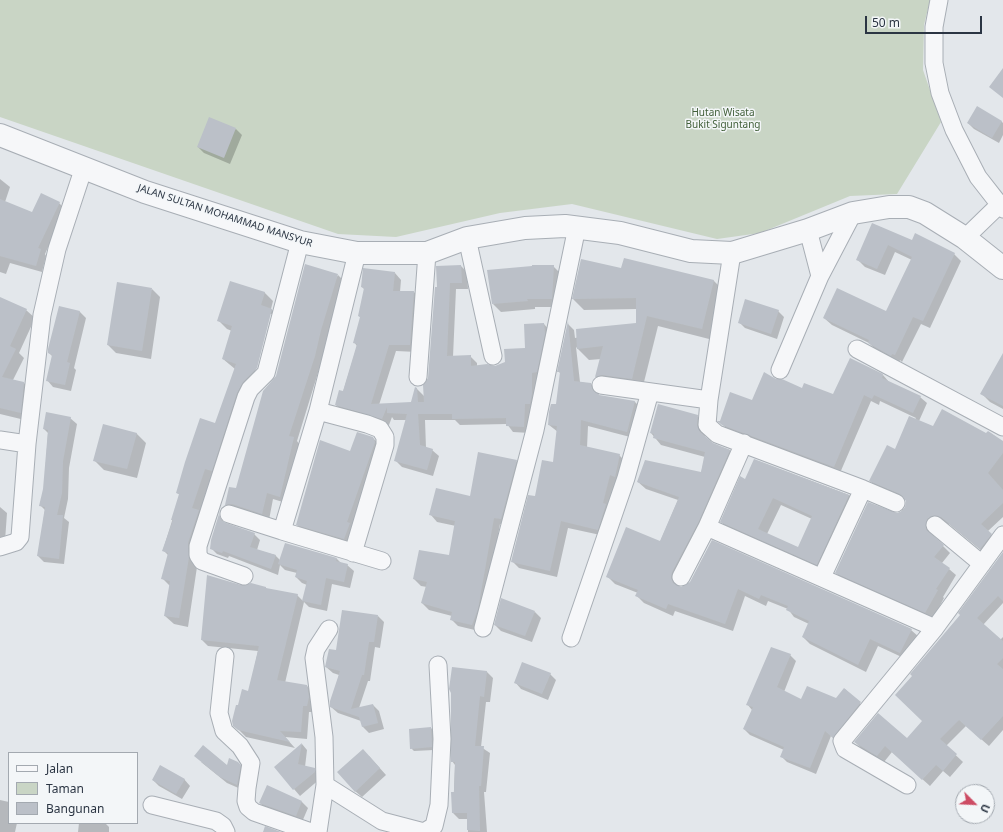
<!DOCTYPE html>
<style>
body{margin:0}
#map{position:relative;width:1003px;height:832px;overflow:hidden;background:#e3e7eb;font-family:"Noto Sans",sans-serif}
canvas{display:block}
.legend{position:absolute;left:8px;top:752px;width:130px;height:72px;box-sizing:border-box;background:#f3f6f8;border:1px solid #a3a9b0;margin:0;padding:5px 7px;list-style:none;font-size:12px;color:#2b3543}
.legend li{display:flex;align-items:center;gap:8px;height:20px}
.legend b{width:20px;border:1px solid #a3a9b0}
.north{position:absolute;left:955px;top:784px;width:40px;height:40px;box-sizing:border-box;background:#f3f6f8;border:1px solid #a3a9b0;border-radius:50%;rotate:114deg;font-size:11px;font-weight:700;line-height:16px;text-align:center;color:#2b3543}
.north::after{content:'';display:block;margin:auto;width:14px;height:18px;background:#cd4c64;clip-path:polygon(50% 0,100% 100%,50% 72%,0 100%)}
.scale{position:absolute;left:865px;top:16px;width:117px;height:18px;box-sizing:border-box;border:2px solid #2b3543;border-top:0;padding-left:5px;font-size:12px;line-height:14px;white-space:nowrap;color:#2b3543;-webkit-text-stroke:3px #f3f6f8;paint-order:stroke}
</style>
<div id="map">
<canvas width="1003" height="832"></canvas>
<ul class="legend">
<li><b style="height:5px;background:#f6f7f9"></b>Jalan</li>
<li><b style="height:11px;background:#c9d5c5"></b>Taman</li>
<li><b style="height:11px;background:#bbc0c8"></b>Bangunan</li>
</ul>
<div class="north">U</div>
<div class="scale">50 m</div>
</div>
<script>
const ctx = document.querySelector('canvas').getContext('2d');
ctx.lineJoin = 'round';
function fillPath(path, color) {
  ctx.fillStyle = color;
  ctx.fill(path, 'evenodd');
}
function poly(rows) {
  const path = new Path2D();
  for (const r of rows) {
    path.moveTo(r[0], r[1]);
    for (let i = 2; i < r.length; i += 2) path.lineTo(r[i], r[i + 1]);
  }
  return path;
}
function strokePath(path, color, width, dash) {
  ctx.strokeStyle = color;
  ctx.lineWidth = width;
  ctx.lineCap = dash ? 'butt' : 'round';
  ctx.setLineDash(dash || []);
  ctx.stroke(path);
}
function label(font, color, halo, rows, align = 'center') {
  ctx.font = font + ' "Noto Sans",sans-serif';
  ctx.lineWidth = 3;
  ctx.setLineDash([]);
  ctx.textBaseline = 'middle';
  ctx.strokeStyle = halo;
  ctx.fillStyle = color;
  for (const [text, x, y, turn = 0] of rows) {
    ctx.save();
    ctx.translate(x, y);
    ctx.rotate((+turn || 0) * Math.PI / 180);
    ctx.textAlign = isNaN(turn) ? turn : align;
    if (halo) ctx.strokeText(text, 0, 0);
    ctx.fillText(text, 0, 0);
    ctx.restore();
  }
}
const green = poly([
 [0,0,930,0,924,25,923,70,941,122,897,194,850,196,760,233,717,239,572,204,500,213,396,237,338,234,0,117]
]);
const shadow = poly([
 [1001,121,1003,123,1003,135,999,143,974,129,968,123],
 [236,129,242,135,230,164,204,153,198,147],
 [0,179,10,187,5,202,33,213,59,203,65,209,45,254,46,256,42,272,10,263,6,274,0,272],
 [873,224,912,241,954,254,961,261,930,328,921,324,902,362,900,360,899,363,876,350,869,343,832,325,824,318,886,313,912,260,895,252,885,275,865,267,858,260],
 [461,266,467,272,468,289,456,289,453,357,470,356,477,363,477,366,496,367,506,363,526,349,544,324,550,331,530,433,513,432,507,424,460,425,455,420,425,420,426,448,432,450,439,456,433,476,402,467,395,460,407,420,394,420,392,417,389,425,343,412,336,405,343,392,357,346,354,342,361,318,359,316,365,290,362,287,395,273,401,280,400,292,414,292,420,299,417,352,396,351,379,405,411,403,417,389,425,397,429,378,438,288],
 [553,266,561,274,560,307,535,307,535,309,501,312,493,304],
 [622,269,714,281,725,292,713,340,658,326,642,390,607,388,596,377,601,359,589,360,576,347,580,382,591,384,598,391,599,396,635,402,642,409,634,438,588,426,587,448,619,455,626,462,605,536,568,528,557,577,519,568,512,561,536,497,554,463,558,432,549,425,557,405,561,374,558,371,568,324,574,330,575,338,638,324,637,309,584,310,573,299],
 [338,275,344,281,327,337,321,363,297,441,300,445,286,503,273,499,269,520,233,511,226,505,236,490,277,376],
 [152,289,160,297,151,359,116,353,108,345],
 [264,292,273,301,271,309,281,318,197,567,188,627,174,624,165,616,170,586,162,578,169,556,163,550,180,495,177,493,216,424,235,369,223,359,232,331,227,329,219,321],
 [270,314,272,314,257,373,255,372],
 [60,307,80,312,86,318,74,368,76,370,71,391,53,387,47,380,53,357,49,353],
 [26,310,35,318,19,353,24,358,13,380,24,383,32,392,29,421,0,414,0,343],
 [778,311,784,317,777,339,745,328,739,322],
 [1003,355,1003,409,990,402,982,394],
 [883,375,889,382,920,397,927,403,919,421,934,427,987,434,989,432,1003,442,1003,517,988,531,998,542,988,556,949,524,939,522,934,526,933,536,950,553,942,563,956,575,943,597,944,598,933,619,843,580,836,573,906,507,906,500,878,488,870,481,895,451,916,418,880,401,879,405,871,401,840,473,730,432,720,422,753,401,776,380,803,389,834,395],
 [697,416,705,423,704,433,706,439,713,444,730,450,737,458,679,580,678,586,682,588,690,583,712,541,911,630,919,637,908,660,878,646,866,672,810,644,803,637,809,624,794,617,788,609,768,601,766,606,745,596,733,631,675,611,673,616,644,603,637,596,638,593,615,584,607,576,660,542,678,500,646,489,638,482,701,473,705,457,661,445,651,433],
 [70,418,77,424,69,468,68,499,64,518,69,522,64,564,44,562,38,556,45,510,40,505,44,489,48,433,44,429],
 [136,433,146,443,137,478,104,470,94,460],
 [373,438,379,444,350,544,303,530,297,525,351,452],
 [755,460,849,495,857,503,825,572,729,529,721,522,746,480],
 [781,505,812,519,799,548,767,534],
 [516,461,523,467,508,525,500,524,484,616,479,631,458,626,451,619,452,616,429,610,422,603,427,587,421,586,414,579,450,557,456,526,437,522,431,515,470,497],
 [0,507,7,513,5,541,0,540],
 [219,516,226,525,254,534,260,540,257,550,275,555,280,560,337,559,341,563,347,565,354,571,350,588,332,584,327,611,309,607,304,602,285,683,307,686,314,693,314,712,309,712,307,739,285,737,295,748,246,737,234,725,238,706,249,692,258,651,208,646,202,640,241,586,266,588,268,590,297,595,303,601,307,585,302,583,296,577,297,573,285,570,280,565,278,575,229,556,228,558,217,554,211,548],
 [1003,554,1003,603,983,625,1000,640,1003,637,1003,730,989,746,966,726,946,746,963,762,950,777,943,771,930,786,892,752,884,762,862,749,855,742,907,739,923,721,913,676,961,615],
 [535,612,541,618,532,642,501,631,495,625],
 [378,616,384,622,380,648,375,647,370,681,368,681,359,708,373,705,379,711,384,729,369,733,363,727,361,721,338,713,331,707,339,675,333,673,326,667,337,651],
 [790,655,796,661,784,692,802,700,837,699,845,689,866,709,839,743,831,736,816,774,787,762,781,756,784,750,750,735,744,729,752,710,747,704],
 [453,668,487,672,493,678,490,702,486,702,481,747,490,753,486,792,484,792,487,832,468,832,468,819,459,819,453,813,455,765,452,761],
 [550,674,556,680,548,700,521,689,515,682],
 [431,728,434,731,434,750,414,751,411,748],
 [302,744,307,750,305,767,314,769,320,775,321,778,300,796,275,767],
 [369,756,386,775,362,797,355,791],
 [201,762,227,766,238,763,244,769,243,790,227,783],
 [184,779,190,786,182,799,159,786,153,780],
 [0,800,9,802,9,823,17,823,15,832,0,832],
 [302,802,308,808,302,822,266,809,260,803],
 [79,823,105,823,109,827,109,832,78,832]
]);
const building = poly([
 [1003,68,1003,98,989,87],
 [977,106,1002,121,992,138,967,123],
 [209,117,236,128,224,158,197,147],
 [41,193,60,202,38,248,41,249,36,266,0,256,0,199,32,212],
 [872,223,912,240,915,233,955,253,923,321,913,317,895,355,892,354,891,356,868,343,869,340,823,318,837,288,886,311,912,257,888,245,877,269,856,260],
 [624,258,714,280,702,329,647,316,632,379,602,375,595,377,603,346,577,349,576,329,636,323,636,298,572,299,581,259,621,268],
 [305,264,338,274,321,330,315,356,289,436,294,437,280,497,267,493,262,514,232,504,225,505,229,487,236,488,263,391,276,376],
 [461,265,462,283,450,283,447,356,471,355,471,366,487,364,495,366,505,362,504,349,525,348,524,324,544,323,545,334,537,372,532,373,532,394,530,404,525,404,524,427,506,426,506,418,452,419,452,414,418,414,420,445,433,449,427,470,394,461,407,414,387,413,387,407,382,419,335,405,339,390,343,391,357,344,353,343,360,317,358,316,364,288,361,287,363,268,395,272,393,291,414,291,410,345,389,345,371,404,411,402,415,387,417,388,418,402,424,402,423,385,428,378,435,287,437,287,436,266],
 [532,265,554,265,552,299,527,299,528,301,492,304,487,270,532,266],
 [230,281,265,292,261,305,272,309,257,368,243,382,237,393,212,471,205,469,192,508,199,510,188,543,189,557,179,618,164,616,170,581,161,579,168,553,162,551,173,520,171,520,179,494,176,493,185,462,200,418,215,423,236,364,222,359,232,326,217,321],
 [117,282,152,288,142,351,107,345],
 [0,297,27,309,10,346,16,349,2,377,24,382,21,413,0,408],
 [745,299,779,310,771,334,738,323],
 [59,306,80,311,67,362,70,363,65,385,46,381,52,355,48,353,48,349],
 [568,321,574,381,591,383,592,389,599,395,635,401,627,432,581,420,580,445,620,454,615,477,610,475,603,503,606,504,598,530,561,521,550,571,511,562,528,495,535,496,542,460,553,462,557,426,548,425,549,412,551,404,556,404,560,372,557,372],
 [1003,353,1003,406,980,394],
 [850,358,883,374,882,378,921,396,913,413,874,395,872,399,864,395,834,467,722,425,717,421,720,421,730,392,752,400,764,372,776,379,782,379,802,388,804,383,833,394],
 [658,404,698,415,697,425,700,432,713,443,730,450,698,523,672,572,671,578,673,583,681,587,690,582,712,540,912,629,900,653,870,639,858,665,802,637,809,621,786,610,788,606,761,595,759,599,738,589,725,624,668,604,666,609,635,596,638,590,606,577,626,527,660,541,679,497,637,482,645,460,701,472,705,452,653,438,654,434,650,433],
 [942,409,986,433,988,431,1003,441,1003,453,988,473,1003,490,1003,503,981,524,992,534,980,549,941,517,932,516,927,519,926,529,944,545,934,557,950,568,936,589,938,590,925,613,835,573,868,502,897,513,902,511,905,507,906,501,900,494,869,481,887,445,895,449,909,416,933,426],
 [46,412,71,417,63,461,62,493,57,515,63,515,59,559,37,556,45,507,39,506,43,489,48,430,43,429],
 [103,424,137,433,127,469,93,461],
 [357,432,373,437,375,442,347,522,350,523,344,539,296,525,320,440,350,451],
 [478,452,517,460,501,519,494,518,478,609,472,625,450,620,452,612,421,603,427,582,413,579,419,550,449,555,455,521,429,515,436,488,470,496],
 [754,459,849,495,817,565,720,522,740,476,745,479],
 [773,498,812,516,798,547,758,529],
 [219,514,221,520,226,523,255,533,250,547,276,555,271,569,223,551,222,553,210,549,211,540],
 [285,543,337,558,336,561,348,564,344,582,326,578,321,605,302,601,307,581,295,577,297,570,278,564],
 [1003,552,1003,601,998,596,977,618,1003,641,1003,658,997,664,1003,669,1003,716,981,740,959,720,940,739,957,754,943,771,936,765,922,780,885,746,877,756,854,742,878,713,907,738,922,721,895,695,912,676,910,674,960,615,958,613],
 [207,575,241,585,251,583,266,587,266,588,298,594,277,680,307,685,309,697,307,706,303,706,301,732,280,731,290,742,238,730,233,726,232,721,236,705,238,705,242,689,248,691,259,646,201,640],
 [501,598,535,611,525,636,494,625],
 [342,610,378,615,374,642,369,642,364,675,362,675,351,709,373,704,378,723,362,727,359,717,330,707,330,701,340,671,325,667,329,649,336,650],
 [771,647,791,654,777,687,801,699,807,686,836,698,844,688,861,702,833,738,825,731,810,768,780,757,784,747,743,729,753,707,746,705],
 [522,662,551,673,542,694,514,683],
 [452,667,487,671,484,697,480,696,475,746,484,746,481,786,479,786,480,831,467,830,467,813,452,813,451,792,454,792,455,762,451,762,451,693,449,689],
 [431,727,432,747,410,749,409,729],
 [302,743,298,764,315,768,315,772,293,790,274,767],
 [203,745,227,765,229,758,238,762,241,765,237,785,220,777,194,756],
 [363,749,380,768,355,792,337,772],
 [160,765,185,779,176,794,152,780],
 [267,785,302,801,296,816,259,803],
 [265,826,281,832,263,832]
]);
const minor = poly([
 [939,0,934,27,934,63,940,93,954,130,978,177,1003,209],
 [808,230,820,276],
 [467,238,493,356],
 [965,238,999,205],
 [357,253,318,411,282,531,382,561],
 [732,253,709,400,707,425,717,434,863,489,822,577],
 [857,349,1003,427],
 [780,370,820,276,853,213],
 [418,377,427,253],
 [601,385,709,400],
 [318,411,367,424,380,429,385,437,385,445,353,553],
 [0,440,27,444],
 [863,489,896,503],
 [229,514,282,531],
 [935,525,982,564],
 [707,527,935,628],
 [0,547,16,542,20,537,27,444,42,315,57,249,84,167],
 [244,576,202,561,198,555,198,546,246,397,250,389,266,373,300,242],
 [681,577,707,527,744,443],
 [483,628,535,430,577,227],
 [571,638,626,478,650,392],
 [225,656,219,713,224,731,240,746,251,763,247,788,246,801,248,807,254,812,311,832],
 [325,785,324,737,314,658,316,649,329,629],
 [907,785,845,749,842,741,935,628,1003,535],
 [152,805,216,821,223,826,226,832],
 [318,832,325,785,382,821,424,832,434,826,439,805,442,739,438,665]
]);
const tertiary = poly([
 [0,135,145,192,300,242,357,253,427,253,467,238,525,228,565,226,620,233,691,251,732,253,808,230,853,213,889,207,909,207,925,213,965,238,1003,268]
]);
const parkNames = [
 ["Hutan Wisata",723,113],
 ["Bukit Siguntang",723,125]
];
const streetNames = [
 ["JALAN SULTAN MOHAMMAD MANSYUR",225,216,18]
];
fillPath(green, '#c9d5c5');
fillPath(shadow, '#0003');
fillPath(building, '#bbc0c8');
strokePath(minor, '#a8aeb5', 19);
strokePath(tertiary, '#a8aeb5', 24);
strokePath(minor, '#f6f7f9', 17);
strokePath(tertiary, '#f6f7f9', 22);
label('10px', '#415f39', '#f3f6f8', parkNames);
label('10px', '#2b3543', '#f3f6f8', streetNames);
</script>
